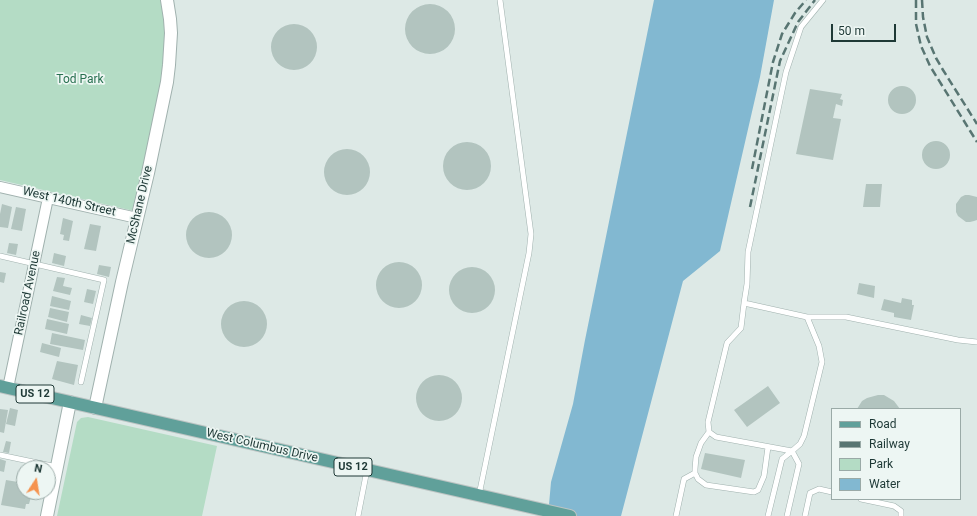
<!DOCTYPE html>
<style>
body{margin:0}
#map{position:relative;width:977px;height:516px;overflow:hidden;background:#dde9e6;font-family:Roboto,sans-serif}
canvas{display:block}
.legend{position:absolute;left:831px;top:408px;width:130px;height:92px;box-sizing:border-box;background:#edf6f3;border:1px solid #9aaaa7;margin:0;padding:5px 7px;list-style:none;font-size:12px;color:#1e3936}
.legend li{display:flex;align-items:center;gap:8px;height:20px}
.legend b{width:20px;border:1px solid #9aaaa7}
.north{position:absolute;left:16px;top:460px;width:40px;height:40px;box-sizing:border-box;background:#edf6f3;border:1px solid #9aaaa7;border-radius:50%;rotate:12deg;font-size:11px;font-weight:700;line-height:16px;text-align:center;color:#1e3936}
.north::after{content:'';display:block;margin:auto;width:14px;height:18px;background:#f5934f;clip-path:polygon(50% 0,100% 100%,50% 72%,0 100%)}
.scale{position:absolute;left:831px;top:24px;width:65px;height:18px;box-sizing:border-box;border:2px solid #1e3936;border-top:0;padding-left:5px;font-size:12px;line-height:14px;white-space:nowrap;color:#1e3936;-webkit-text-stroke:3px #edf6f3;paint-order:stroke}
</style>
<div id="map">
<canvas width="977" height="516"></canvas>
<ul class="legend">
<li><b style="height:5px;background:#60a09a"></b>Road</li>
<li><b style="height:5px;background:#587572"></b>Railway</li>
<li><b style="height:11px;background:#b4dcc5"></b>Park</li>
<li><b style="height:11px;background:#82b8d1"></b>Water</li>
</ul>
<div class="north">N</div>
<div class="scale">50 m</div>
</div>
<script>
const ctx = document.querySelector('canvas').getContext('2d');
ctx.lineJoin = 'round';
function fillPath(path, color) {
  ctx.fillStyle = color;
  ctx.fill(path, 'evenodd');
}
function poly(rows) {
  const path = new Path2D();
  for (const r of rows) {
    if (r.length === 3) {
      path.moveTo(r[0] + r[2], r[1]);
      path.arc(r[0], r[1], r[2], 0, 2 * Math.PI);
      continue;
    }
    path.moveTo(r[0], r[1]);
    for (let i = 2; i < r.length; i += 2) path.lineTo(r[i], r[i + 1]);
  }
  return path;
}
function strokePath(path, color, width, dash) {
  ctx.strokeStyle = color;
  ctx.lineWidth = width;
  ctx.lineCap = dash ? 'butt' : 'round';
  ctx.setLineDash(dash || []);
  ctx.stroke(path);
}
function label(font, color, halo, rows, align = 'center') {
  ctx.font = font + ' Roboto,sans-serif';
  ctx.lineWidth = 3.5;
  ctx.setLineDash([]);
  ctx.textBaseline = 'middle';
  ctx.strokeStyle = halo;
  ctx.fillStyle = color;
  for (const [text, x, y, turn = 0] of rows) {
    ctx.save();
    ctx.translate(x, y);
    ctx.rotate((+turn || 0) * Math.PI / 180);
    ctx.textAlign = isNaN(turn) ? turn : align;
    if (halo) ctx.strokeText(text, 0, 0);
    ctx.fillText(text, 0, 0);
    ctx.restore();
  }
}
const green = poly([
 [0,0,161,0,164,11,166,44,161,81,134,211,0,180],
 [88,417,217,446,202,516,57,516,77,422,81,418]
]);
const water = poly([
 [654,0,774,0,760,77,720,251,683,281,621,516,548,516,551,482,573,404,585,340]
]);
const building = poly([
 [430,29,25],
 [294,47,23],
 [902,100,14],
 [810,89,842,94,840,99,843,100,842,106,836,104,833,118,841,119,833,160,796,154],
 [936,155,14],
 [467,166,24],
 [347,172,23],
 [866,184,882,184,880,207,863,207],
 [965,195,969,195,977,197,977,220,974,221,970,222,966,222,958,216,956,212,956,204,961,197],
 [2,204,12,207,8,228,0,227,0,214],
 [16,207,26,209,22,231,11,229],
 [209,235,23],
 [63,218,73,221,69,241,63,240,64,235,60,234],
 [90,224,101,226,96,251,84,249],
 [9,243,18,244,16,255,7,253],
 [54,253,66,256,64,266,52,263],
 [399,285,23],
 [99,265,111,267,109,277,97,274],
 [472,290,23],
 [0,272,6,273,4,283,0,282],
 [57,277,65,278,63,286,72,288,70,295,53,291],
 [859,283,875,286,874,298,857,294],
 [87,289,96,291,93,304,84,302],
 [52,296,71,301,69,310,50,306],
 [902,298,912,300,912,305,914,305,911,320,894,317,894,313,881,310,884,299,901,303],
 [244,324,23],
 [50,308,69,312,67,322,48,317],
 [81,315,92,318,90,326,79,324],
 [47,319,69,324,67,334,45,329],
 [52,333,85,340,83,350,50,344],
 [42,343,61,348,59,357,40,352],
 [57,361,78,365,74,385,52,379],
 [439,398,23],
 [768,386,780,403,747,427,734,410],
 [878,395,884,395,894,401,900,409,857,409,862,401,867,398],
 [10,408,18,410,15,426,6,424],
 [0,409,8,410,4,433,0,432],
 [6,441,11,442,9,453,3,452],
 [705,453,745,460,741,478,701,469],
 [0,459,6,461,4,472,0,471],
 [6,480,24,483,24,492,29,492,28,496,31,497,29,504,26,504,25,509,1,505]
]);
const service = poly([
 [0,256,104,280,81,382],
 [744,303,807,317,819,346,822,362,804,436,800,444,792,451,716,437,709,432,708,422,727,343,741,328,744,303],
 [744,303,747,284,748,252,786,72,801,27,823,0],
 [807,317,846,317,958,340,977,342],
 [709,432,701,443,696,457,695,469,695,473,698,479,706,485,754,492,758,490,764,476,768,447],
 [0,455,57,467],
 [479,495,529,253,531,234,500,0],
 [861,499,894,506,901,511,901,516],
 [358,516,367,470],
 [676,516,684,479,695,473],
 [768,516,782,459,792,451,799,464,787,516],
 [805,516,810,493,819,489,832,492]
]);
const minor = poly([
 [0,187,137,218],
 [8,388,48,198]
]);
const tertiary = poly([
 [95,408,122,282,148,173,167,82,169,65,171,33,170,19,167,0],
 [47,516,70,402]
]);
const primary = poly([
 [0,386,570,516]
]);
const rail = poly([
 [916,0,916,24,921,46,930,66,977,142],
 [922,0,923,17,927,37,936,58,943,70,977,124],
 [752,169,773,62,782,34,795,13,806,0],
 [750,207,780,61,798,22,815,0]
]);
const shields = [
 [35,394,38],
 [353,467,38]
];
const shieldNames = [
 ["US 12",35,394],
 ["US 12",353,467]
];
const parkNames = [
 ["Tod Park",80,80]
];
const streetNames = [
 ["West 140th Street",69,202,13],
 ["McShane Drive",140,205,-77],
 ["Railroad Avenue",28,293,-78],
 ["West Columbus Drive",262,446,13]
];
fillPath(green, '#b4dcc5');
fillPath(water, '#82b8d1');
fillPath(building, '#b2c4bf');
strokePath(service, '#a0b1ae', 6);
strokePath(minor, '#a0b1ae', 12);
strokePath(tertiary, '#a0b1ae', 14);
strokePath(primary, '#bcc4c3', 14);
strokePath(service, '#fff', 5);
strokePath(minor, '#fff', 10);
strokePath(tertiary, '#fff', 12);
strokePath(primary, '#60a09a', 12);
strokePath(rail, '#587572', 2.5, [8, 4]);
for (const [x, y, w] of shields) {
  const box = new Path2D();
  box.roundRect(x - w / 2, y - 9, w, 18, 3);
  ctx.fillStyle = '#edf6f3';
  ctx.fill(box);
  strokePath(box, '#1e3936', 1);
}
label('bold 11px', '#1e3936', null, shieldNames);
label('12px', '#287050', '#edf6f3', parkNames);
label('12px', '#1e3936', '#edf6f3', streetNames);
</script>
